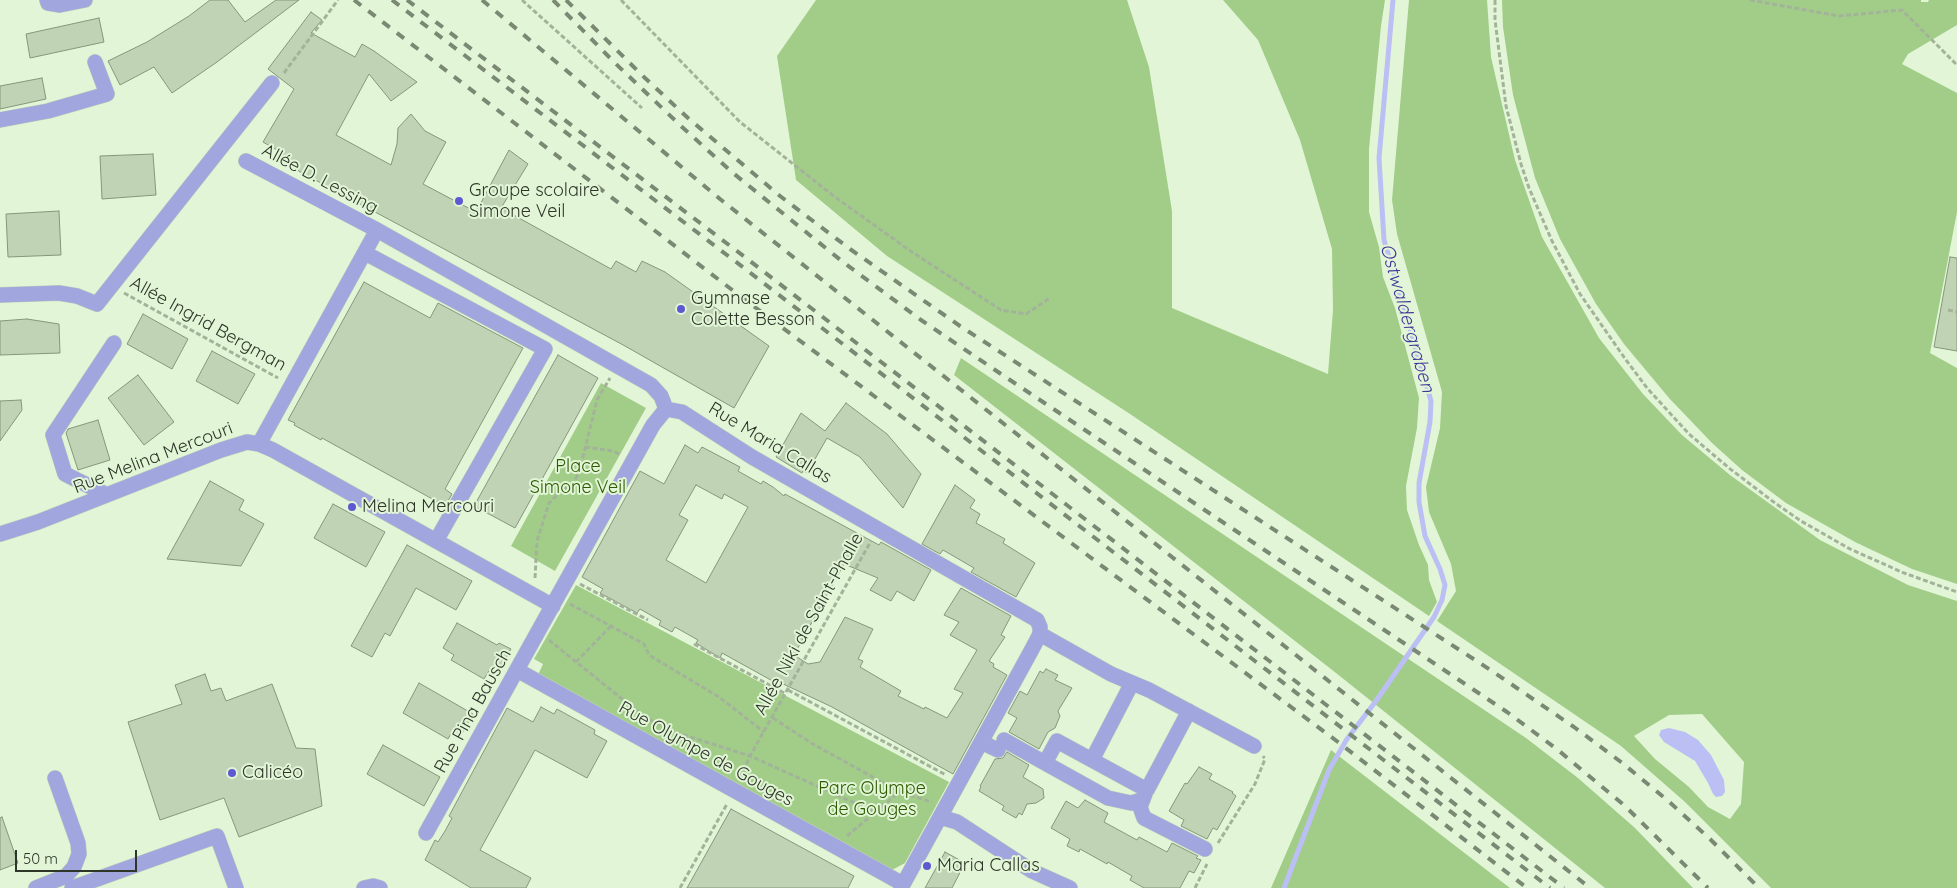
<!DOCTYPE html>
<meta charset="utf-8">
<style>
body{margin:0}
#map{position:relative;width:1957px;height:888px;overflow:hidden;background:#e2f6d7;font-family:Quicksand,sans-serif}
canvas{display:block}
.scale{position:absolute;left:15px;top:850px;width:122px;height:22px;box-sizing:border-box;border:2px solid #2e3529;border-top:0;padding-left:6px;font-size:15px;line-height:18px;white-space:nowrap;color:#2e3529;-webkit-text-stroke:4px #e2f6d7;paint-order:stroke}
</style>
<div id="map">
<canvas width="1957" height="888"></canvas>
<div class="scale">50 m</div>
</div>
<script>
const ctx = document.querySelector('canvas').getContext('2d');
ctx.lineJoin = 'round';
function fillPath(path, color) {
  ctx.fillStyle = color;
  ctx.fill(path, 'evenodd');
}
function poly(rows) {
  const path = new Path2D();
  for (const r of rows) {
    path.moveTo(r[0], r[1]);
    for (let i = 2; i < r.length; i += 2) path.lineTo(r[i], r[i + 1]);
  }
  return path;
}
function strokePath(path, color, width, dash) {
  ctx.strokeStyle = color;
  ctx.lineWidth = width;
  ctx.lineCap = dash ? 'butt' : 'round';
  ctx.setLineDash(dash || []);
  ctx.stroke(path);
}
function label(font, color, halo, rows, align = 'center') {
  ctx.font = font + ' Quicksand,sans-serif';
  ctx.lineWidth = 4;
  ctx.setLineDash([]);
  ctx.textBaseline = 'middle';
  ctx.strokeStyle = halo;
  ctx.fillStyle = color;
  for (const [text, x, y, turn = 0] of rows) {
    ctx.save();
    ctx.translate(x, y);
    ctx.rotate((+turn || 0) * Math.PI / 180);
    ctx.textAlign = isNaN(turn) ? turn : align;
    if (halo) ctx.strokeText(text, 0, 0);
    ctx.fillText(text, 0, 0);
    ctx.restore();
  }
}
const green = poly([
 [816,0,1127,0,1149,67,1172,211,1172,308,1328,374,1333,310,1332,249,1300,140,1258,40,1223,0,1385,0,1381,26,1369,149,1369,212,1379,247,1383,277,1395,308,1419,398,1417,428,1406,486,1407,510,1419,545,1428,565,1429,580,1437,602,1429,616,1130,414,887,256,796,180,777,56],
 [1409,0,1487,0,1491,57,1515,160,1542,237,1599,338,1643,394,1682,435,1730,475,1820,540,1908,585,1957,601,1957,888,1771,888,1685,802,1621,746,1437,621,1456,591,1451,564,1429,512,1426,487,1440,428,1442,392,1397,234,1392,200],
 [1702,714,1744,762,1741,804,1730,819,1708,807,1689,787,1655,759,1634,736,1669,715],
 [1502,0,1921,0,1921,2,1928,2,1929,0,1957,0,1957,25,1908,54,1902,64,1957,93,1957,212,1930,353,1957,368,1957,584,1912,569,1855,542,1786,503,1742,470,1712,443,1669,398,1624,344,1596,304,1560,239,1535,178,1513,95,1503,27],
 [961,358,1526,738,1578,778,1635,828,1693,888,1605,888,1336,673,954,375],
 [601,383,646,408,555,571,511,546],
 [576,585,949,782,905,863,892,870,538,675,543,664,534,659],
 [1331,750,1510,888,1271,888]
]);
const water = poly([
 [1669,728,1685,732,1698,740,1711,755,1724,780,1725,792,1722,796,1716,797,1713,794,1708,783,1695,761,1664,742,1659,735,1661,730]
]);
const stream = poly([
 [1284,888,1329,770,1347,739,1376,701,1434,617,1442,600,1445,585,1440,569,1425,536,1419,502,1419,483,1430,422,1431,401,1384,240,1379,158,1393,0]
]);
const building = poly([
 [210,0,228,0,245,22,276,0,299,0,217,62,172,93,154,67,120,85,108,61,147,42,189,16,210,0],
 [311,12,322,20,311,33,355,57,362,44,374,51,417,82,391,101,369,74,336,135,391,165,397,144,398,128,411,114,425,131,446,142,423,184,476,212,509,150,528,164,501,208,611,269,616,261,636,272,642,261,665,272,769,346,734,408,625,346,280,161,284,154,263,142,294,89,268,69,311,12],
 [99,18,104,42,30,58,26,34,99,18],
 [42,78,46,99,0,109,0,86,42,78],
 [153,154,156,195,102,199,100,156,153,154],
 [59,211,61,255,8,257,6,214,59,211],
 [1950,257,1957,258,1957,351,1934,347,1950,257],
 [364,282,430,318,438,303,523,348,445,489,452,494,445,506,322,438,321,440,294,425,295,423,288,420,364,282],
 [143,314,188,339,172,369,127,344,143,314],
 [27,319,59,324,60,353,0,355,0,321,27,319],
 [212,351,255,374,238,404,196,381,212,351],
 [558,355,598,378,515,528,474,506,558,355],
 [138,375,174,422,144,445,108,398,138,375],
 [21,400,22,410,0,441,0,401,21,400],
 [846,403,887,434,921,474,903,508,860,457,827,438,807,473,803,471,802,473,776,457,801,413,825,431,846,403],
 [98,420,110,460,78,470,66,433,68,429,98,420],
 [685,445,698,453,702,447,740,467,738,471,761,484,763,481,773,487,784,496,785,494,879,545,881,542,931,570,914,601,897,591,891,601,870,590,878,578,844,564,794,655,808,664,820,662,845,617,873,629,858,659,863,661,860,667,901,691,898,696,924,709,925,707,947,718,963,693,954,689,977,650,950,635,959,622,944,615,961,588,1011,616,1001,635,1005,637,989,661,994,664,993,667,1007,675,953,774,832,707,779,682,778,684,722,653,720,658,696,643,698,640,675,627,672,632,659,625,661,621,640,609,637,613,600,593,603,589,582,577,640,471,664,484,685,445],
 [696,485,722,499,724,494,748,507,706,583,666,560,688,520,679,515,696,485],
 [210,481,244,500,239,510,264,524,241,566,167,559,210,481],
 [955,485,975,500,970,508,980,514,976,523,1005,539,1003,543,1035,563,1016,597,971,572,974,568,943,550,940,554,922,544,955,485],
 [333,504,385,532,366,567,314,538,333,504],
 [407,545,472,581,456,610,416,588,390,636,385,633,372,657,351,646,407,545],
 [457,623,497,645,499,643,511,649,496,675,489,671,484,679,451,660,454,655,443,648,457,623],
 [1046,669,1058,675,1055,680,1072,688,1058,711,1060,716,1055,728,1048,732,1039,749,1009,732,1017,718,1008,713,1020,691,1027,695,1040,671,1043,673,1046,669],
 [205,674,211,691,221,688,226,701,272,684,296,748,315,749,322,806,239,837,224,798,160,820,128,722,182,704,175,685,205,674],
 [419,683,473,714,460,737,452,732,448,739,403,713,419,683],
 [541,707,554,714,557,709,595,730,594,734,607,741,587,778,535,750,480,850,531,878,526,888,471,888,425,860,435,840,438,842,445,831,452,818,449,816,507,708,533,722,541,707],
 [383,745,440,777,424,806,367,774,383,745],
 [1007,752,1029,765,1023,777,1043,789,1044,798,1036,803,1027,804,1022,815,1019,813,1016,818,1002,810,1004,806,979,791,981,787,980,786,995,759,1003,758,1007,752],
 [1199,767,1212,774,1209,779,1233,792,1232,793,1236,796,1217,830,1213,828,1207,839,1181,826,1184,820,1169,811,1185,783,1187,784,1199,767],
 [1085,800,1108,813,1104,822,1137,840,1139,837,1167,852,1172,843,1198,856,1196,858,1201,860,1194,873,1189,871,1180,888,1144,888,1130,880,1132,876,1108,862,1107,864,1080,849,1079,852,1067,846,1070,839,1051,828,1066,801,1078,808,1085,800],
 [731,809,854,876,848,888,687,888,731,809],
 [2,817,18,863,0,870,0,818,2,817],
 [945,852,965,863,952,888,925,888,945,852]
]);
const path = poly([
 [522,0,642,108],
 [621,0,740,122,835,197,909,250,1001,310,1026,314,1050,298],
 [1495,0,1495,20,1506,106,1521,164,1529,188,1552,241,1580,294,1626,360,1647,388,1689,434,1729,468,1775,503,1801,521,1850,549,1904,573,1957,592],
 [1750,0,1839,16,1902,10,1957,65],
 [284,73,338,0],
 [124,293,278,378],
 [1948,310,1957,312],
 [585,447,613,451,621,455],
 [535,578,537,541,549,503,558,494,572,484,579,473,597,400,610,378],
 [580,584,648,620],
 [570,604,644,644,649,655,719,697,764,732],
 [549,640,632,707,652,721,675,732,750,756,877,813],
 [694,644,786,694],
 [576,662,611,626],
 [788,690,946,775],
 [773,718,811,743,900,792,932,802],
 [740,778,750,756,871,541],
 [847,836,899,792],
 [1218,843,1255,784,1265,759,1263,756],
 [680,888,727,804],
 [1195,888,1207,864]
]);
const minor = poly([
 [47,0,48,3,60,5,85,0],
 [0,120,48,111,107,94,95,62],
 [246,161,377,230,651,385,661,396,666,409],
 [365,253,545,349,436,541],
 [0,295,59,293,77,296,97,304,272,83],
 [259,444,377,230],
 [107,495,65,474,53,435,114,343],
 [0,534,38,522,221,450,247,442,259,444,273,450,553,606],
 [1040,634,1111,674,1149,690,1254,746],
 [517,670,903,884],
 [1004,740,1045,763],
 [981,742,998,750],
 [1092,760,1132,683],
 [1145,794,1140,807,1144,818,1205,849],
 [1142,800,1131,803,1108,798,1045,763,1057,741,1147,790,1189,711],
 [940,817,957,822,1032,871,1070,888],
 [426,833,653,425,666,409,682,412,752,457,1037,620,1040,627,1040,634,1031,651,901,888],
 [36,888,66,876,74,867,79,854,78,843,55,778],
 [72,888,217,836,236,888],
 [364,888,373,886,380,888]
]);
const rail = poly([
 [354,0,744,299,1338,742,1527,888],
 [392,0,744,268,1550,888],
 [407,0,750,261,1564,888],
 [482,0,720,199,1590,888],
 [553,0,615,63,682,127,733,173,843,262,921,320,1007,378,1507,712,1558,750,1625,806,1708,888],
 [566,0,645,78,688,118,780,196,850,249,960,326,1492,671,1574,727,1621,762,1666,799,1710,839,1759,888]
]);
const markers = [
 [459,201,5,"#5f58d1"],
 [681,309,5,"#5f58d1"],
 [352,507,5,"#5f58d1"],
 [232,773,5,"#5f58d1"],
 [927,866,5,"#5f58d1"]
];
const streetNames = [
 ["Allée D. Lessing",320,179,28],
 ["Allée Ingrid Bergman",208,324,29],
 ["Rue Maria Callas",770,443,31],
 ["Rue Melina Mercouri",153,458,-21],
 ["Allée Niki de Saint-Phalle",809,624,-61],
 ["Rue Pina Bausch",473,711,-61],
 ["Rue Olympe de Gouges",706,754,29]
];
const poiNames = [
 ["Groupe scolaire",469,191],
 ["Simone Veil",469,212],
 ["Gymnase",691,299],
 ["Colette Besson",691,320],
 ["Melina Mercouri",362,507],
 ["Calicéo",242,773],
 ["Maria Callas",937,866]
];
const parkNames = [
 ["Place",578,467],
 ["Simone Veil",578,488],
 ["Parc Olympe",872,789],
 ["de Gouges",872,810]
];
const waterNames = [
 ["Ostwaldergraben",1407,318,74]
];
fillPath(green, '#a2cd89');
fillPath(water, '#bbbff4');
strokePath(stream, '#bbbff4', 5);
fillPath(building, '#c0d3b5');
strokePath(building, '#85977b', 1);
strokePath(minor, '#c2d3b8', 16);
strokePath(path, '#a3b39a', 3, [5, 2.5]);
strokePath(minor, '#a2a6df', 15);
strokePath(rail, '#7b8874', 4, [9, 9]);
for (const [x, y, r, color] of markers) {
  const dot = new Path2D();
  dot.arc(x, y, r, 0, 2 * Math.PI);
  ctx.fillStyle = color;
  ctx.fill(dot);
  strokePath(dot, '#e2f6d7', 2);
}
label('18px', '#2e3529', '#e2f6d7', streetNames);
label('18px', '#2e3529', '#e2f6d7', poiNames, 'left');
label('18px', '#2d5a00', '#e2f6d7', parkNames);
label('italic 19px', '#41399a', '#e2f6d7', waterNames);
</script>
